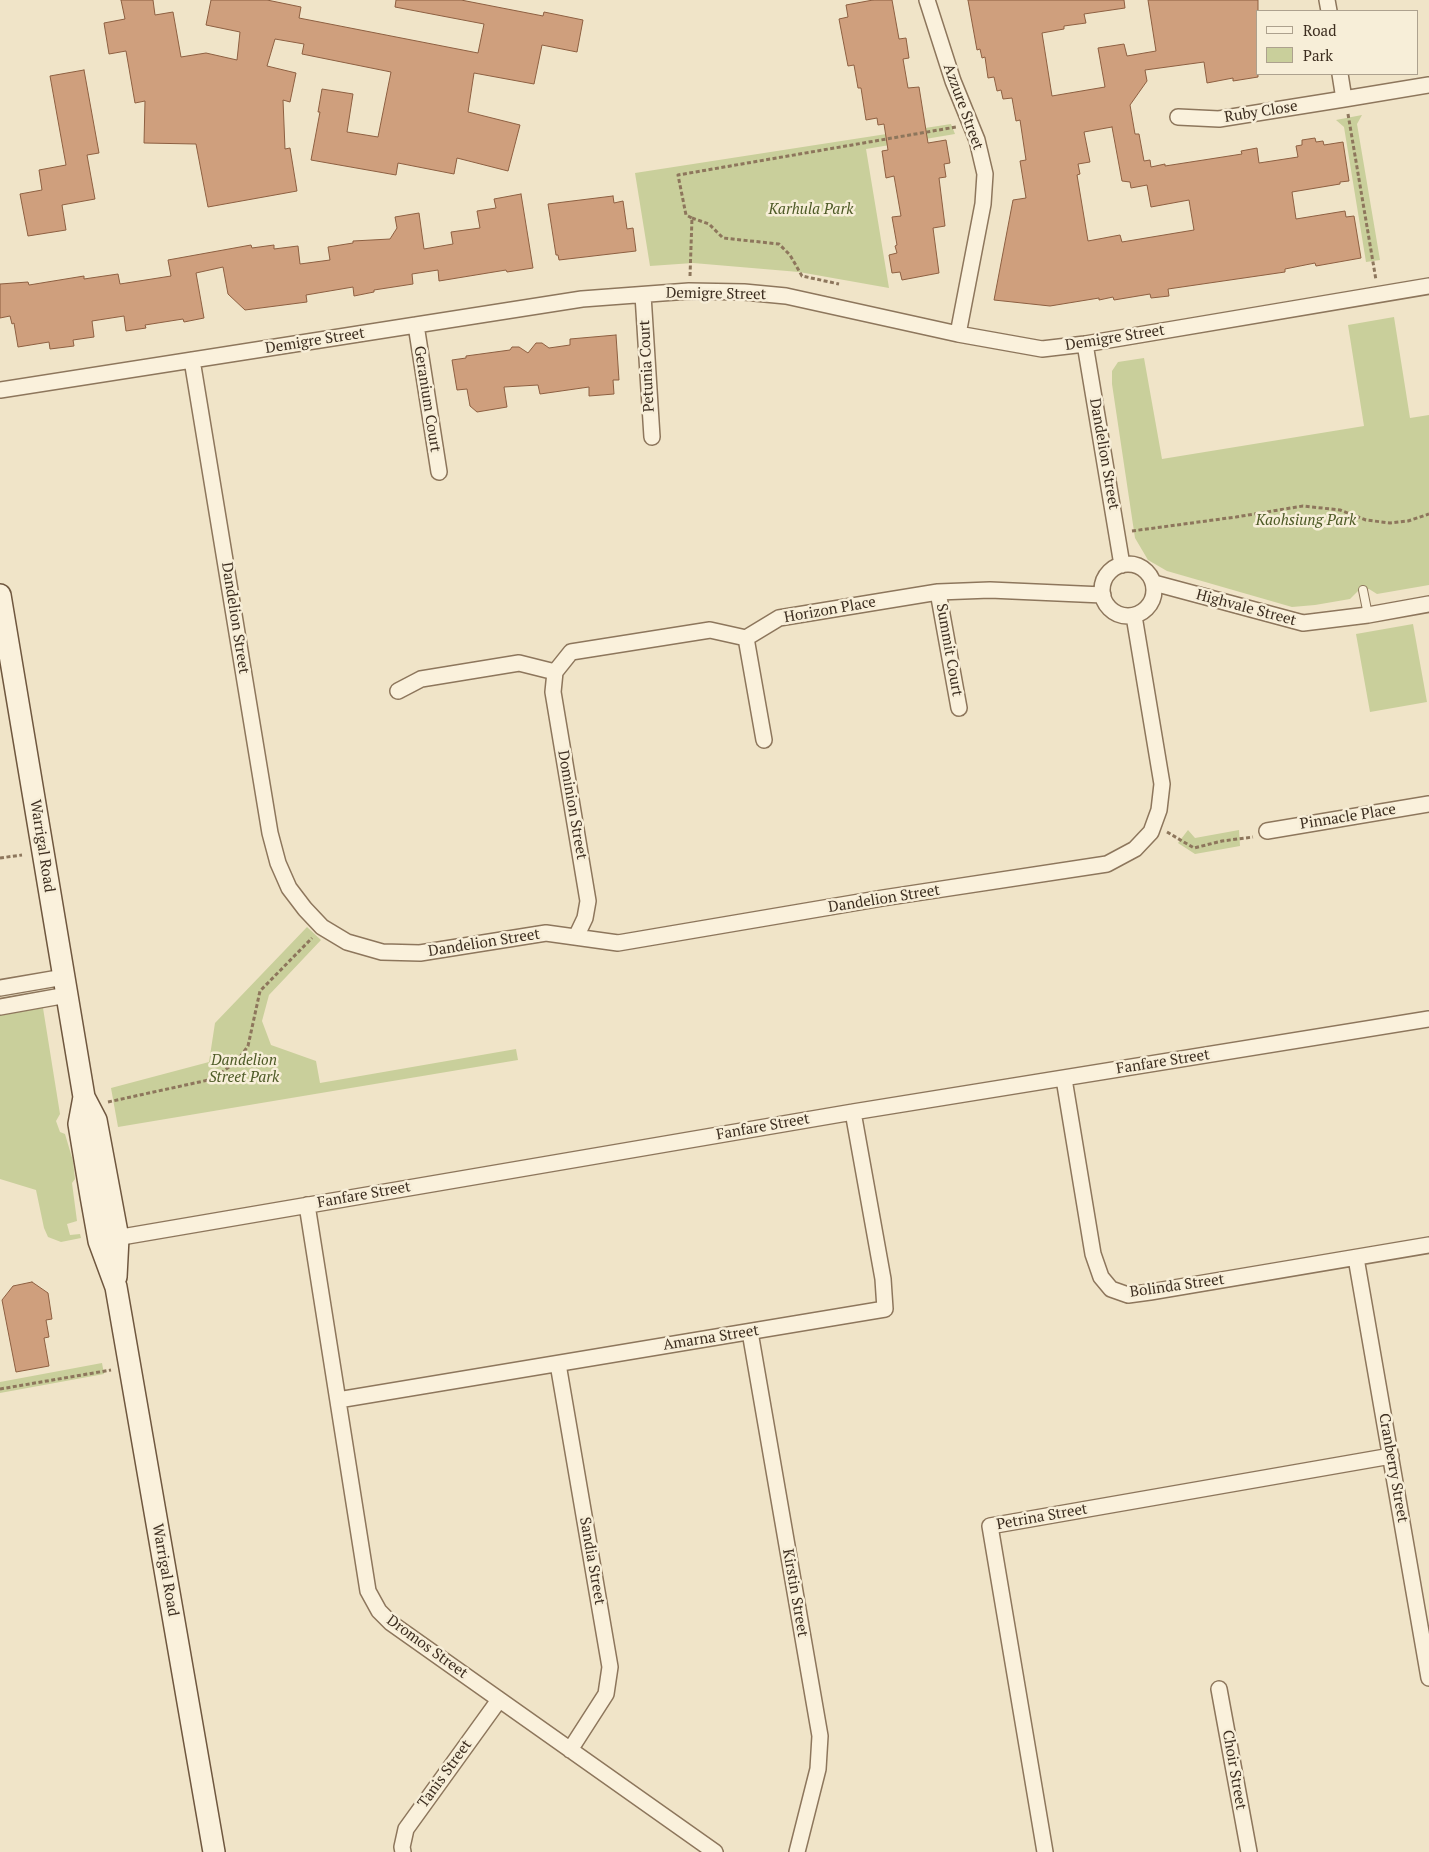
<!DOCTYPE html>
<style>
body{margin:0}
#map{position:relative;width:1429px;height:1852px;overflow:hidden;background:#f0e4c8;font-family:"PT Serif",serif}
canvas{display:block}
.legend{position:absolute;left:1256px;top:10px;width:162px;height:65px;box-sizing:border-box;background:#f7eed8;border:1px solid #ada18e;margin:0;padding:6px 9px;list-style:none;font-size:15px;color:#3d2e20}
.legend li{display:flex;align-items:center;gap:10px;height:25px}
.legend b{width:25px;border:1px solid #ada18e}
</style>
<div id="map">
<canvas width="1429" height="1852"></canvas>
<ul class="legend">
<li><b style="height:6px;background:#faf1dc"></b>Road</li>
<li><b style="height:14px;background:#c9cf9b"></b>Park</li>
</ul>
</div>
<script>
const ctx = document.querySelector('canvas').getContext('2d');
ctx.lineJoin = 'round';
function fillPath(path, color) {
  ctx.fillStyle = color;
  ctx.fill(path, 'evenodd');
}
function poly(rows) {
  const path = new Path2D();
  for (const r of rows) {
    if (r.length === 3) {
      path.moveTo(r[0] + r[2], r[1]);
      path.arc(r[0], r[1], r[2], 0, 2 * Math.PI);
      continue;
    }
    path.moveTo(r[0], r[1]);
    for (let i = 2; i < r.length; i += 2) path.lineTo(r[i], r[i + 1]);
  }
  return path;
}
function strokePath(path, color, width, dash) {
  ctx.strokeStyle = color;
  ctx.lineWidth = width;
  ctx.lineCap = dash ? 'butt' : 'round';
  ctx.setLineDash(dash || []);
  ctx.stroke(path);
}
function label(font, color, halo, rows, align = 'center') {
  ctx.font = font + ' "PT Serif",serif';
  ctx.lineWidth = 5;
  ctx.setLineDash([]);
  ctx.textBaseline = 'middle';
  ctx.strokeStyle = halo;
  ctx.fillStyle = color;
  for (const [text, x, y, turn = 0] of rows) {
    ctx.save();
    ctx.translate(x, y);
    ctx.rotate((+turn || 0) * Math.PI / 180);
    ctx.textAlign = isNaN(turn) ? turn : align;
    if (halo) ctx.strokeText(text, 0, 0);
    ctx.fillText(text, 0, 0);
    ctx.restore();
  }
}
const green = poly([
 [1362,115,1357,124,1380,260,1366,262,1344,127,1336,120],
 [951,124,955,134,866,149,889,288,799,272,693,263,650,266,635,173],
 [1394,317,1410,418,1429,415,1429,585,1377,594,1369,589,1358,591,1350,599,1315,605,1292,607,1167,571,1148,560,1135,538,1112,384,1112,371,1118,362,1144,358,1162,459,1364,426,1348,325],
 [1413,624,1427,702,1370,712,1356,634],
 [1188,830,1195,838,1239,830,1240,846,1195,854,1178,843],
 [307,927,321,940,269,995,262,1021,271,1045,316,1061,320,1083,516,1049,518,1060,118,1127,111,1088,209,1062,215,1023],
 [43,1008,60,1114,56,1121,60,1132,65,1134,73,1161,75,1179,72,1183,77,1221,67,1224,70,1235,80,1234,81,1238,61,1242,48,1237,44,1228,36,1190,0,1179,0,1015],
 [102,1363,104,1374,0,1393,0,1382]
]);
const building = poly([
 [121,0,153,0,155,15,173,12,181,57,206,53,237,60,240,32,206,25,211,0,267,0,301,7,299,18,478,53,484,24,395,7,396,0,461,0,543,16,544,12,583,20,577,52,542,45,534,84,474,73,468,112,520,125,508,171,457,158,454,174,398,163,396,175,311,160,320,112,318,112,322,89,353,94,347,132,378,137,391,72,302,54,304,44,275,39,267,66,296,73,290,102,283,100,285,149,290,148,297,191,208,207,196,144,144,143,145,101,135,103,126,51,109,54,104,23,125,19,121,0],
 [873,0,892,0,899,39,906,38,909,58,903,59,908,88,919,87,928,143,946,140,950,163,944,164,946,177,939,178,945,226,933,228,939,273,902,280,900,272,892,273,889,255,897,253,895,246,897,245,892,217,901,216,894,176,886,178,882,151,888,150,884,124,878,125,877,118,866,120,861,88,858,88,854,65,848,66,839,19,848,17,846,5,873,0],
 [968,0,1124,0,1125,8,1084,14,1086,23,1064,26,1064,29,1042,33,1052,96,1105,87,1098,48,1124,44,1127,56,1156,51,1148,0,1258,0,1258,77,1233,81,1233,78,1207,83,1204,62,1145,70,1147,81,1130,105,1135,134,1139,134,1144,161,1150,160,1151,167,1165,164,1165,166,1242,154,1241,151,1257,148,1259,163,1298,157,1296,146,1302,145,1302,140,1315,138,1316,142,1323,141,1324,145,1343,142,1349,181,1340,182,1340,184,1292,192,1296,219,1345,211,1346,217,1354,216,1361,258,1316,266,1315,263,1285,269,1285,272,1168,289,1169,296,1151,298,1150,294,1114,300,1113,297,1099,300,1099,298,1050,306,994,300,1013,200,1026,198,1020,161,1026,160,1020,120,1016,121,1012,98,1003,99,1001,90,997,91,994,77,988,78,985,57,982,58,980,49,977,50,968,0],
 [1112,127,1122,181,1130,182,1131,188,1147,185,1151,207,1189,200,1194,230,1122,242,1120,235,1088,241,1077,175,1080,174,1078,164,1090,162,1084,132,1112,127],
 [84,70,99,153,87,155,95,199,62,205,66,230,28,236,20,194,42,190,39,170,66,165,50,76,84,70],
 [521,194,533,268,507,272,506,270,439,281,438,270,412,274,413,284,374,290,374,292,354,296,353,287,306,295,307,302,245,310,228,294,223,267,196,273,204,318,184,322,183,319,145,325,146,328,126,331,124,316,92,321,94,337,73,340,74,346,50,349,49,342,18,347,14,323,12,324,10,316,0,318,0,284,28,282,29,285,84,276,84,279,118,274,120,284,171,276,168,260,251,245,252,248,274,245,274,249,298,246,300,264,330,260,328,247,353,243,353,241,390,239,397,228,395,217,419,213,424,249,453,244,451,232,480,228,477,211,496,208,494,199,521,194],
 [613,196,614,203,623,201,627,229,633,228,636,251,559,260,558,255,556,255,548,204,613,196],
 [616,335,619,380,613,380,614,394,589,396,589,387,540,394,538,385,504,387,507,407,477,412,470,406,467,389,457,390,452,360,466,358,466,356,510,350,512,347,519,347,528,353,536,343,542,343,549,348,570,345,570,339,616,335],
 [32,1282,48,1293,52,1319,46,1320,49,1337,44,1338,49,1366,16,1372,2,1300,13,1286,32,1282]
]);
const path = poly([
 [1348,114,1376,280],
 [692,218,709,224,723,238,779,244,790,255,802,276,839,284],
 [690,276,692,218,686,215,678,175,956,127],
 [1132,531,1236,517,1303,506,1340,510,1366,520,1390,523,1408,521,1429,514],
 [1167,832,1194,848,1222,841,1253,837],
 [0,858,22,855],
 [108,1102,213,1079,237,1061,248,1046,260,991,312,938],
 [0,1389,111,1370]
]);
const service = poly([
 [1363,590,1368,615]
]);
const minor = poly([
 [927,0,953,81,977,140,985,174,983,204,958,334],
 [1327,0,1329,11],
 [1340,74,1344,99,1429,85],
 [1178,117,1219,119,1344,99],
 [643,295,652,437],
 [416,325,439,472],
 [1085,344,1122,565],
 [192,360,270,833,278,863,289,888,305,909,322,927,347,942,382,952,420,953,546,933,618,943,883,898,1107,864,1135,849,1151,832,1159,810,1162,784,1134,616],
 [0,390,582,299,689,291,744,292,786,296,958,334,1042,349,1085,344,1429,286],
 [1128,590,26],
 [1154,583,1303,623,1368,615,1429,604],
 [938,592,959,708],
 [746,638,764,740],
 [555,672,571,652,710,630,746,638,779,618,938,592,990,590,1103,595],
 [555,672,553,692,588,901,585,918,576,937],
 [398,691,421,679,519,663,555,672],
 [1267,831,1429,804],
 [0,988,64,977],
 [0,1007,67,995],
 [1064,1079,1093,1254,1101,1277,1111,1289,1128,1295,1150,1292,1429,1245],
 [307,1205,368,1591,379,1611,391,1623,715,1852],
 [110,1239,853,1112,1429,1019],
 [1356,1258,1429,1678],
 [750,1332,820,1736,818,1769,797,1852],
 [558,1364,610,1667,606,1694,570,1750],
 [338,1400,885,1309,883,1279,853,1112],
 [1219,1689,1249,1852],
 [403,1852,402,1847,406,1829,499,1700],
 [1045,1852,990,1526,1391,1456]
]);
const secondary = poly([
 [0,595,84,1097,96,1120,118,1238,116,1277],
 [84,1097,79,1124,91,1196,99,1241,116,1287,214,1852]
]);
const streetNames = [
 ["Azzure Street",963,107,70],
 ["Ruby Close",1261,112,-9],
 ["Demigre Street",716,294,1],
 ["Demigre Street",1115,338,-9],
 ["Demigre Street",315,341,-9],
 ["Petunia Court",647,366,-93],
 ["Geranium Court",427,399,81],
 ["Dandelion Street",1104,454,80],
 ["Highvale Street",1246,608,15],
 ["Horizon Place",830,610,-10],
 ["Dandelion Street",235,618,81],
 ["Summit Court",949,650,80],
 ["Dominion Street",572,805,80],
 ["Pinnacle Place",1348,817,-9],
 ["Warrigal Road",42,846,81],
 ["Dandelion Street",884,899,-9],
 ["Dandelion Street",484,943,-9],
 ["Fanfare Street",1163,1062,-9],
 ["Fanfare Street",763,1127,-10],
 ["Fanfare Street",364,1195,-10],
 ["Bolinda Street",1177,1286,-8],
 ["Amarna Street",711,1338,-9],
 ["Cranberry Street",1393,1468,80],
 ["Petrina Street",1042,1517,-10],
 ["Sandia Street",592,1561,80],
 ["Warrigal Road",165,1570,80],
 ["Kirstin Street",795,1593,80],
 ["Dromos Street",427,1647,36],
 ["Choir Street",1234,1770,80],
 ["Tanis Street",445,1774,-54]
];
const parkNames = [
 ["Karhula Park",811,210],
 ["Kaohsiung Park",1306,521],
 ["Dandelion",244,1061],
 ["Street Park",244,1078]
];
fillPath(green, '#c9cf9b');
fillPath(building, '#cf9f7d');
strokePath(building, '#8d5f41', 1);
strokePath(service, '#8d765c', 10);
strokePath(minor, '#8d765c', 18);
strokePath(secondary, '#6f573f', 24);
strokePath(path, '#8d765c', 3, [4, 2.5]);
strokePath(service, '#faf1dc', 8);
strokePath(minor, '#faf1dc', 15);
strokePath(secondary, '#faf1dc', 21);
label('15px', '#3d2e20', '#f7eed8', streetNames);
label('italic 15px', '#4d5a26', '#f7eed8', parkNames);
</script>
